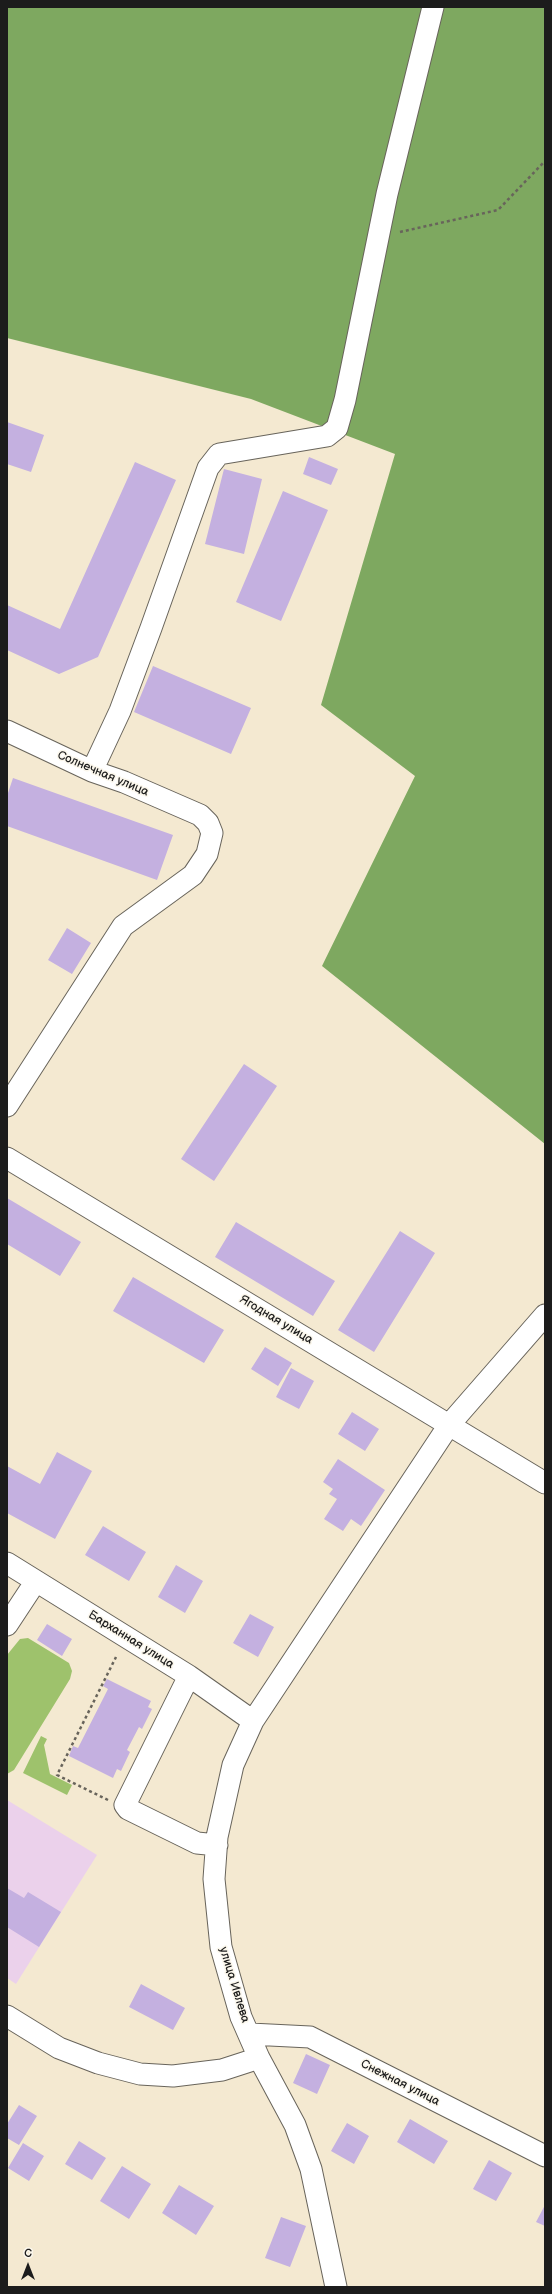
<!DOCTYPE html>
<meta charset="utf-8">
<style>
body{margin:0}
#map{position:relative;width:552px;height:2294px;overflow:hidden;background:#f4e9d1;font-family:"Balsamiq Sans",sans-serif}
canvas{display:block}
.frame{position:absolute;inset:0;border:8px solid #1c1c1c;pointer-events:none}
.north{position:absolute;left:8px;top:2246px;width:40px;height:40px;-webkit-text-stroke:3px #fbf7ec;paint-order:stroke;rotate:0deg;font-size:11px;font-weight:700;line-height:16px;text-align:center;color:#1c1c1c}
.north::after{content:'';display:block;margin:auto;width:14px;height:18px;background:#1c1c1c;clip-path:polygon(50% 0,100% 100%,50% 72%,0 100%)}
</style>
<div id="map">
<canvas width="552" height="2294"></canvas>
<div class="frame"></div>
<div class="north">С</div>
</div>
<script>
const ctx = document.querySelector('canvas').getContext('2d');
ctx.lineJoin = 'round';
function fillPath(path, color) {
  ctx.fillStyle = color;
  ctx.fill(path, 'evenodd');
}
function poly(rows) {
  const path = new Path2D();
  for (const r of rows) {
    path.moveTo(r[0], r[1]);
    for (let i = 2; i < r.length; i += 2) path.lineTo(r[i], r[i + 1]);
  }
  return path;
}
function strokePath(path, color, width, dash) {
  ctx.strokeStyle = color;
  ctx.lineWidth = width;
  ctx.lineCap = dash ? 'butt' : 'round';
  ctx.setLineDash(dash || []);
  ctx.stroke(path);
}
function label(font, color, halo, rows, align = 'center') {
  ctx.font = font + ' "Balsamiq Sans",sans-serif';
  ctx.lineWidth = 3;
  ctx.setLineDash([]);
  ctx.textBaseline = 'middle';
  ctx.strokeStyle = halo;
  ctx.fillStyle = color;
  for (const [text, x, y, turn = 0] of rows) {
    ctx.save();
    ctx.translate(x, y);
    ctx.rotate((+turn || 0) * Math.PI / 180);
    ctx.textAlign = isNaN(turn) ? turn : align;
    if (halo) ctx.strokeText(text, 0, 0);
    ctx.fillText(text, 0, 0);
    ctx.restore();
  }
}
const built = poly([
 [7,1800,97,1855,16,1984,7,1978]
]);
const green = poly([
 [28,1638,69,1663,72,1671,70,1679,14,1770,7,1774,7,1655,20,1639],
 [41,1736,47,1739,44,1745,50,1774,72,1785,67,1795,23,1773]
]);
const forest = poly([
 [7,7,545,7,545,1144,322,966,415,776,321,705,395,454,251,399,7,338]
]);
const building = poly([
 [7,422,44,435,31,472,7,464],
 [309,457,338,469,331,485,303,474],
 [135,462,176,480,98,657,59,674,7,650,7,605,60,629],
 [224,469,262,479,244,554,205,544],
 [283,491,328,510,281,621,236,602],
 [153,666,251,708,231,754,134,712],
 [13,778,173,835,157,880,7,826,7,796],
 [67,928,91,943,72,974,48,960],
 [244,1064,277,1086,214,1181,181,1159],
 [7,1198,81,1242,60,1276,7,1244],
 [236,1222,335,1281,313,1316,215,1257],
 [400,1231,435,1253,374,1352,338,1330],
 [133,1277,224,1330,204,1363,113,1311],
 [265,1347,292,1363,278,1386,251,1369],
 [291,1368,314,1381,299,1409,276,1397],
 [352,1412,379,1429,365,1451,338,1434],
 [57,1452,92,1471,55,1539,7,1513,7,1466,40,1484],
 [338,1459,385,1490,361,1526,351,1519,343,1531,324,1519,337,1499,329,1494,333,1489,323,1482],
 [103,1526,146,1552,129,1581,85,1555],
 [176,1565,203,1581,185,1613,158,1597],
 [250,1614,274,1627,258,1657,233,1643],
 [47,1624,72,1639,62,1656,37,1640],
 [107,1679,151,1701,148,1707,152,1709,142,1729,139,1727,127,1750,130,1752,121,1771,117,1769,113,1778,69,1756,73,1746,78,1748,108,1689,103,1686],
 [7,1888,24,1898,28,1892,61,1912,39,1947,7,1927],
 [141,1984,185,2008,173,2030,129,2007],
 [306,2054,330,2065,317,2094,293,2083],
 [19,2105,37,2116,19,2145,7,2138,7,2124],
 [410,2119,448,2141,434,2164,397,2142],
 [347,2123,369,2136,354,2164,331,2151],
 [79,2141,106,2158,92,2180,65,2164],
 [23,2143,44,2156,29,2181,8,2168],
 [489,2160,512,2173,496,2201,473,2189],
 [122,2166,151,2184,129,2219,100,2201],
 [179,2185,214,2206,196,2235,162,2213],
 [545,2205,545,2226,536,2222],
 [281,2217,306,2226,290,2267,265,2258]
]);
const path = poly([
 [400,232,498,210,545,161],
 [108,1800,57,1775,116,1657]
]);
const minor = poly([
 [7,731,92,771,124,782,200,815,208,823,212,833,207,854,193,875,123,926,7,1106],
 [92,771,120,711,151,628,208,468,219,454,327,436,337,428,345,400,387,194,433,7],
 [7,1158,545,1483],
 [7,1563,189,1676,253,1721],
 [7,1625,36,1581],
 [189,1676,125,1805,128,1809,197,1843,217,1845],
 [7,2016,59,2048,98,2063,140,2074,173,2076,222,2070,259,2058],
 [250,2034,310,2037,545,2156],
 [336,2287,311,2169,295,2125,259,2058,241,2017,221,1947,214,1879,217,1837,233,1765,253,1721,449,1425,545,1315]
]);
const streetNames = [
 ["Солнечная улица",103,774,23],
 ["Ягодная улица",276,1320,31],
 ["Барханная улица",131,1640,32],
 ["улица Ивлева",234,1985,73],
 ["Снежная улица",400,2083,27]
];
fillPath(built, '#ebd1eb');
fillPath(green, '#9ec26c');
fillPath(forest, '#7ea860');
fillPath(building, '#c4b0e0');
strokePath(minor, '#68645b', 23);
strokePath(path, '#68645b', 2.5, [3, 3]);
strokePath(minor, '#fff', 21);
label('12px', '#1c1c1c', '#fbf7ec', streetNames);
</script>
